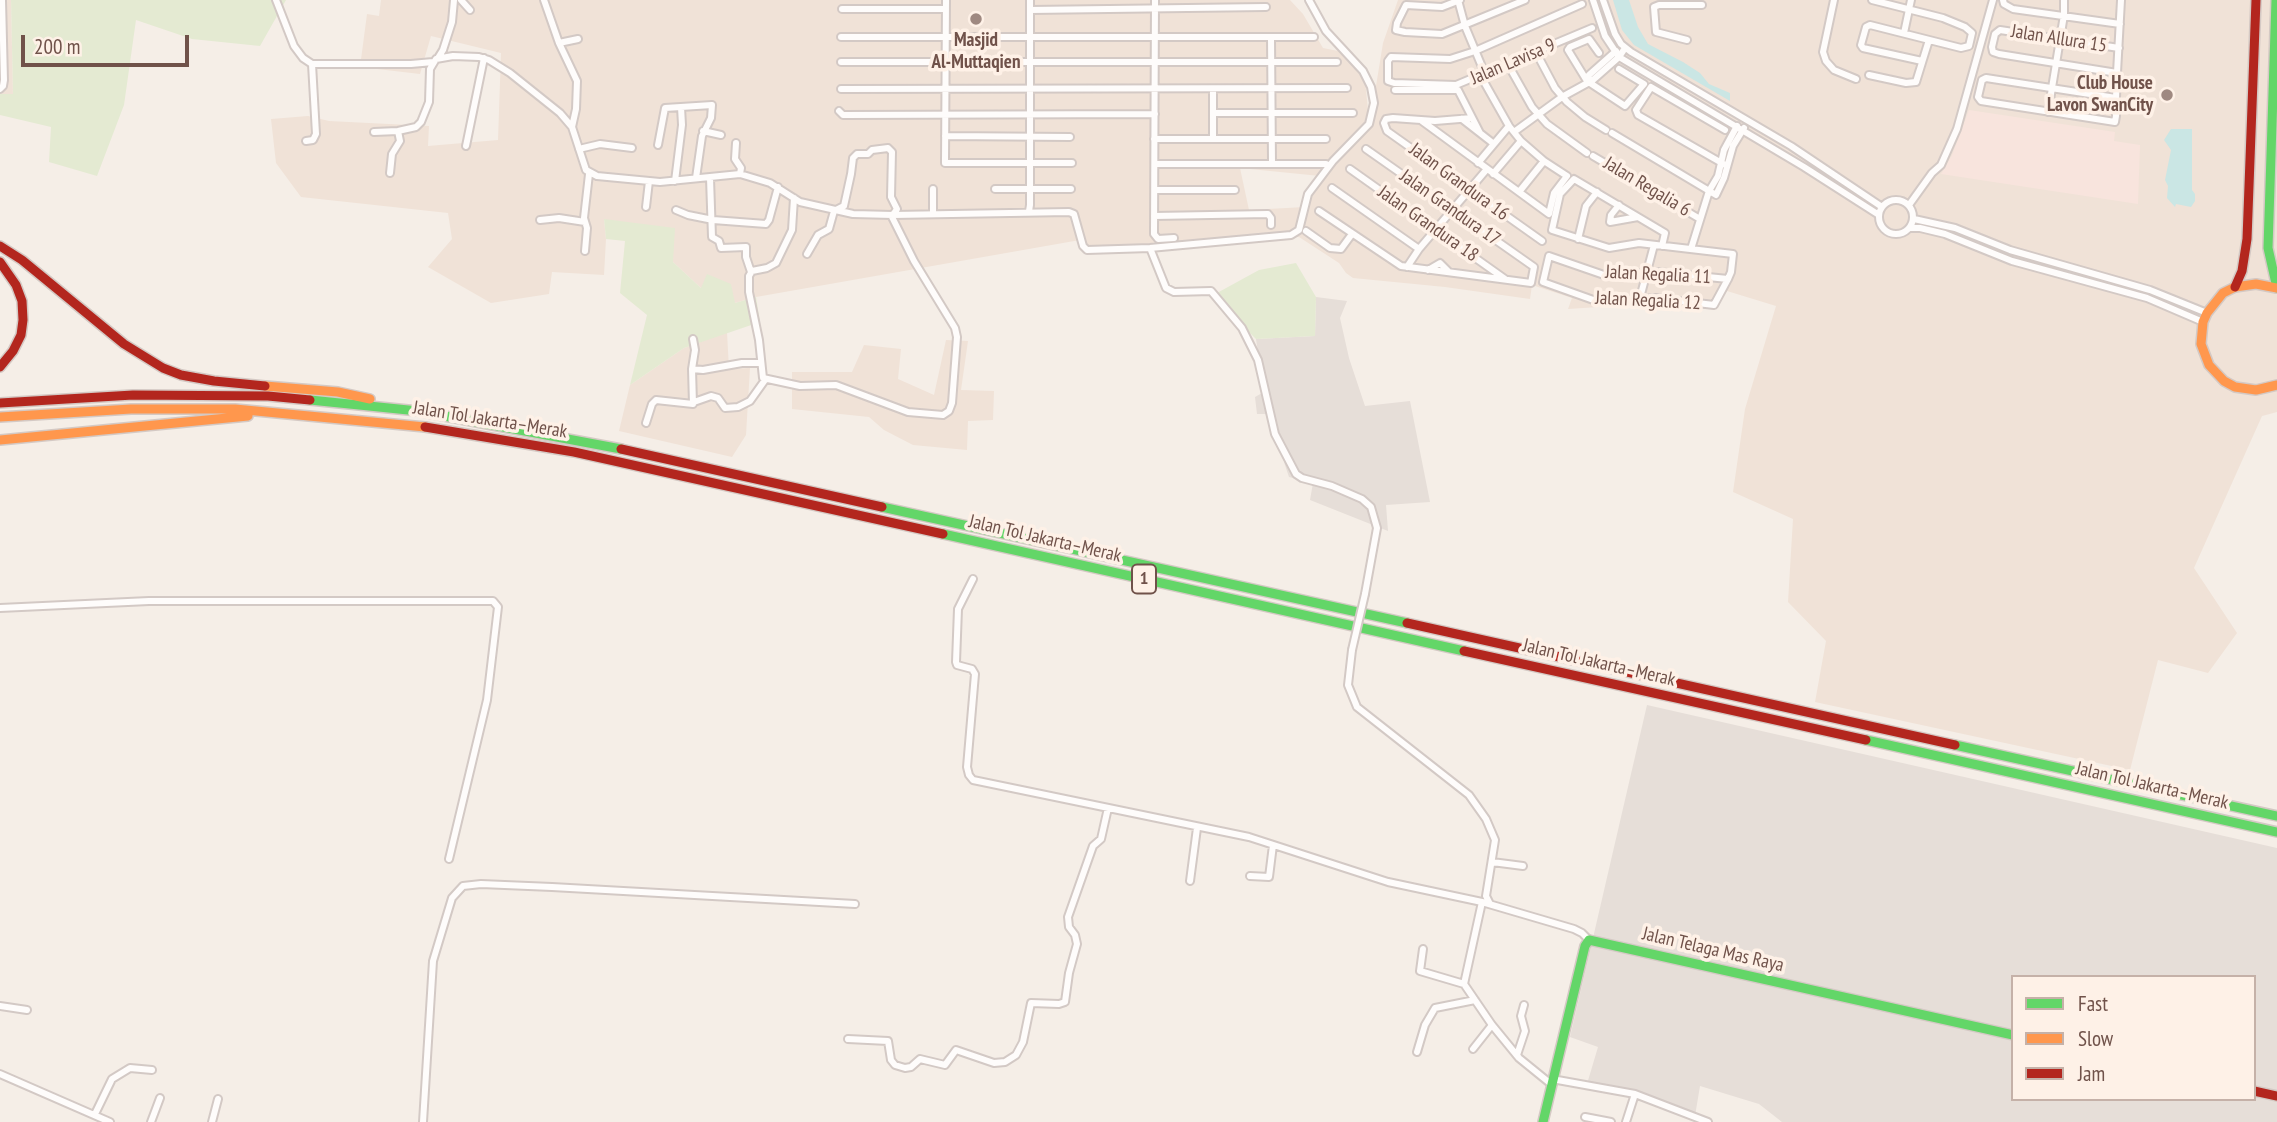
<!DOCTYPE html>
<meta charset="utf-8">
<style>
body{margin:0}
#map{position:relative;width:2277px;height:1122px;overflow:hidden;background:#f5eee7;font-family:"PT Sans Narrow",sans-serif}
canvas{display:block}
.legend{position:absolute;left:2011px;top:975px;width:245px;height:126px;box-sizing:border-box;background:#fef1e7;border:2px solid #c5b1a8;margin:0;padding:9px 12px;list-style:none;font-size:21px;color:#70524a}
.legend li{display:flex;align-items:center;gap:14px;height:35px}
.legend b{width:35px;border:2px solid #c5b1a8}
.scale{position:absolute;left:21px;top:35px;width:168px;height:32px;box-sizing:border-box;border:4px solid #70524a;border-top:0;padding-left:9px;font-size:21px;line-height:24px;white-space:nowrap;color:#70524a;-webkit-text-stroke:5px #fef1e7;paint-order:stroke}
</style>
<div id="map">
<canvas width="2277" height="1122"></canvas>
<ul class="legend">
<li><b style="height:9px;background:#63d668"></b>Fast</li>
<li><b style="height:9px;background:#ff974d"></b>Slow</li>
<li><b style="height:9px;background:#b3261e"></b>Jam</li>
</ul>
<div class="scale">200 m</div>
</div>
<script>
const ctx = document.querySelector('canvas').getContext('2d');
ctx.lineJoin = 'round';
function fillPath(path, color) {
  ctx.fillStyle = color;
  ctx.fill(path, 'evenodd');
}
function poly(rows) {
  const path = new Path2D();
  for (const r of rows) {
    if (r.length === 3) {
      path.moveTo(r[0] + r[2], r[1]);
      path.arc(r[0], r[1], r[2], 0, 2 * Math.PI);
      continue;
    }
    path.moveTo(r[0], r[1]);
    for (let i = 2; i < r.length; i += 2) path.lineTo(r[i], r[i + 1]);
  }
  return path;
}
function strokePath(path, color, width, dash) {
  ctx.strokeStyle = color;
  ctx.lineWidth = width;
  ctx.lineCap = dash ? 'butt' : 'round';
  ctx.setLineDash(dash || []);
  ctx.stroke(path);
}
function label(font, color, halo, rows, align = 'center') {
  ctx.font = font + ' "PT Sans Narrow",sans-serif';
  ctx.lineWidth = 7;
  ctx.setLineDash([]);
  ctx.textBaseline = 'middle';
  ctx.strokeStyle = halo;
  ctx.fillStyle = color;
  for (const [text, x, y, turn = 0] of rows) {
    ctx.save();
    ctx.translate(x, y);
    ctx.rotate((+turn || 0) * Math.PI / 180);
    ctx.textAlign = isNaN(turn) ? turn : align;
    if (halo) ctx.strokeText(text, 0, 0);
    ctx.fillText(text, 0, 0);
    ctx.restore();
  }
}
const residential = poly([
 [0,0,11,0,13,94,0,94],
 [381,0,1290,0,1303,14,1323,48,1338,51,1365,80,1368,110,1364,124,1320,176,1240,168,1249,210,1305,207,1308,195,1338,158,1370,123,1383,43,1398,0,2277,0,2277,412,2262,416,2194,568,2237,633,2208,673,2158,660,2130,770,1815,702,1826,641,1788,602,1793,519,1733,492,1745,409,1776,306,1727,291,1713,309,1643,304,1568,309,1572,298,1532,285,1530,299,1445,287,1353,278,1346,273,1339,263,1299,237,1097,253,1085,250,1080,240,756,297,735,303,702,289,673,262,604,219,606,239,604,275,552,272,549,294,491,303,428,267,452,239,448,213,301,197,276,163,271,119,308,116,329,121,429,126,428,146,498,140,501,53,431,36,420,74,360,67,367,14,379,16],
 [727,332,729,369,750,368,746,435,732,457,619,431,630,385,684,348],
 [946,340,968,341,961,390,994,391,993,420,968,421,967,450,913,445,884,430,869,417,792,409,792,372,852,372,864,345,901,349,898,379,934,395]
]);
const commercial = poly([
 [1969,110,2115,132,2114,141,2140,145,2138,204,1941,174,1952,155]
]);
const industrial = poly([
 [1316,297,1347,301,1340,318,1349,358,1365,406,1410,401,1430,502,1386,505,1388,531,1310,500,1313,483,1289,477,1268,414,1257,414,1255,397,1264,392,1256,339,1315,336],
 [1647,705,2277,848,2277,1122,1782,1122,1759,1104,1700,1086,1695,1116,1639,1092,1587,1084,1598,1047,1570,1037],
 [2013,977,2254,977,2254,1099,2013,1099]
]);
const green = poly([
 [11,0,286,0,260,46,192,39,136,20,124,105,97,176,49,162,51,127,0,115,0,94,13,94],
 [604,219,675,228,673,262,701,288,707,274,731,284,735,303,756,297,760,322,684,348,630,385,647,315,620,293,625,241,606,239],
 [1296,263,1316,297,1315,336,1256,339,1235,318,1217,293,1259,270]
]);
const water = poly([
 [1613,0,1629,0,1638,27,1648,44,1683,62,1700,73,1709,84,1730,93,1730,101,1634,45,1622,30],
 [2171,129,2192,129,2192,190,2195,194,2195,201,2191,207,2176,204,2175,207,2167,198,2168,186,2165,180,2171,150,2164,140]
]);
const street = poly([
 [276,0,294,46,303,58,312,64,411,64,433,62],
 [461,0,470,10],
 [544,0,559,43,578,39],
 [946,0,945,163,1072,163],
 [1155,0,1154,234,1158,239,1174,238],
 [1458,0,1465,26,1485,74],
 [1460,0,1442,7,1406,5,1397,23,1396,30,1405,32,1442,34,1525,0],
 [1593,0,1605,36,1619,57,1804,167,1879,215],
 [1603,0,1615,34,1621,44,1631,52,1791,146,1882,207],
 [1834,0,1823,52,1826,61,1834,70,1856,79],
 [1872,0,1943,18,1965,27,1972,33,1969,46,1961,48,1870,25,1866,27,1861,45,1863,48,1922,61],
 [2003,0,2004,4,2013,9,2120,24],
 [1582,4,1475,51,1450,59,1391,57,1388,61,1388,81,1394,83,1456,85,1592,28],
 [842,9,946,9],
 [1030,10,1266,7],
 [1904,33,1911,0],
 [841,37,1314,37],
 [1271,37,1272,164],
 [1687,40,1656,32,1654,7,1659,5,1702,5],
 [559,43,577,81,576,109,572,127],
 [1599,53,1589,39,1570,47,1568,50,1587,81,1625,106,1644,84,1619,69],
 [1538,56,1555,88,1567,102,1585,117,1606,130],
 [438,58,443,50,452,22,454,0],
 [841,62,1337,62],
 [1510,68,1532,107,1547,124,1587,153],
 [2117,73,1999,54,1993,52,1992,47,1995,34,2000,30,2119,48],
 [1869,75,1906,83,1916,82,1929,40],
 [1587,81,1589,75,1616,51],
 [0,89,3,86,4,80,2,0],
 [841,89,1347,88],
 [1213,89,1213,138],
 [1395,90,1458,90,1480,133],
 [2116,98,1986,78,1982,80,1978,97,1981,101,2115,122,2116,116,2116,98,2117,73,2121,0],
 [839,111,843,115,1155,114],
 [2048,112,2064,15,2064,0],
 [1213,113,1353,113],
 [1472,118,1435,121,1393,118,1386,119,1384,123,1387,131,1542,241],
 [1462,119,1494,144],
 [1422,121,1549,214,1554,193,1567,176,1544,161,1521,141,1509,126,1483,80],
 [1725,130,1651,87,1636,110,1638,115,1727,166],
 [703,131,721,135],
 [374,132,398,131,416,127,421,122,429,102,430,69,436,59,453,56,479,57,489,60,510,73,560,113,572,127,586,170,597,176,660,182,740,174,770,183,800,202,853,214,893,215,1069,212,1074,214,1083,246,1087,250,1150,248,1291,235,1299,230,1308,194,1333,161,1369,124,1374,103,1371,87,1363,71,1326,31,1309,0],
 [1514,132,1562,97,1593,80,1619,57,1625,48],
 [1612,133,1716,195,1724,178,1733,146,1744,128],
 [945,136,1070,137],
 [1154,139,1326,139],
 [306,141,313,140,316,134,312,64],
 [736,143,735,159,741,168,740,174],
 [658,145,665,108,712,105,711,118,702,136,696,178],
 [466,146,484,58],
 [579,149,600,144,632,148],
 [1593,156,1700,219],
 [1478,163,1509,126],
 [1155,164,1326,164],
 [1350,169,1505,279],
 [390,173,392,154,400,141,398,131],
 [1493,174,1521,141],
 [710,178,712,237,719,241,721,248,746,247,746,257,751,272],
 [675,181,682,125,681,107],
 [1332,188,1419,249],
 [995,189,1071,189],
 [1155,190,1235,190],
 [1519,192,1544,161],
 [794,198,792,230,776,263,767,268,752,271,749,276,749,292,759,340,763,378,800,386,836,385,908,412,943,415,949,411,952,403,957,337,955,328,914,261,891,215],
 [1896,217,17],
 [1619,205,1611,215,1610,222,1638,217],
 [1909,205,1932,173,1941,165,1957,129,1993,0],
 [646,207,649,181],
 [676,210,688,215,713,220,766,224,769,220,778,187],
 [1029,211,1030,205,1030,0],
 [1319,211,1401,266,1531,283,1534,267,1366,149],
 [933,214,933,189],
 [1154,216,1268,214,1271,218,1271,225],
 [1914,219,1955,228,2010,250,2150,290,2207,313],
 [540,220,559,218,585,222],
 [1910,228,1920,228,1945,234,2012,261,2147,298,2203,322],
 [1306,231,1330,248,1341,249,1352,234],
 [1578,239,1586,206,1597,192],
 [1662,246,1665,233,1574,179,1560,194,1552,230,1609,248,1639,243,1733,254,1731,272,1728,279,1714,305,1655,298,1599,302,1543,282,1549,256,1604,275,1657,272,1728,279],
 [1150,248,1166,288,1174,292,1211,291,1242,328,1258,360,1275,434,1296,474,1302,478,1332,486,1362,499,1371,507,1377,528,1365,594],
 [1691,249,1709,191,1718,176,1724,150,1737,126],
 [585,251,587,228,584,218,589,174],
 [807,254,818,235,829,229,834,211,844,206,851,174,853,158,857,154,868,154,872,150,888,148,892,152,891,197,897,209,893,215],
 [1407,267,1419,249,1487,169],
 [1428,270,1440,263,1449,272],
 [1640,298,1654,245],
 [692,369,695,350,693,339],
 [694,402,711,396,718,398,725,408,738,407,750,401,765,380],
 [646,423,652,404,656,400,693,404,692,369,703,370,742,363,761,363],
 [973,579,958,609,956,662,957,665,972,669,975,674,967,767,969,775,973,780,1249,837,1388,882,1482,902],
 [0,608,149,601,493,601,498,607,487,700,449,859],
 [1352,650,1348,685,1357,707,1469,795,1486,819,1495,840,1486,896,1490,904],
 [1492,862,1523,866],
 [1250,876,1269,877,1273,845],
 [1190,881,1197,828],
 [1423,949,1420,971,1464,984],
 [0,1006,27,1010],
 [848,1039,888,1041,891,1060,895,1065,905,1068,911,1067,920,1059,945,1065,956,1050,994,1063,1005,1062,1016,1055,1023,1042,1031,1003,1059,1004,1065,1002,1069,973,1077,944,1075,935,1069,927,1068,917,1093,846,1101,839,1108,808],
 [1473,1049,1492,1025],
 [1417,1052,1425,1025,1435,1008,1475,1000],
 [1517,1055,1525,1031,1521,1016,1524,1005],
 [0,1074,110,1122],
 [1552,1079,1635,1094,1708,1122],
 [1551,1084,1519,1058,1492,1025,1464,984,1482,902,1574,929,1582,933,1589,940],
 [95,1114,112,1079,130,1068,152,1070],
 [1585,1117,1611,1122],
 [151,1122,160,1098],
 [212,1122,218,1099],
 [423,1122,433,961,452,898,463,886,481,884,552,887,855,904],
 [1626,1122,1635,1094]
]);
const fast = poly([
 [2276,0,2268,248,2277,288],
 [310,400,418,411,621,449],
 [882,507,1407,623],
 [943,534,1464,651],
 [1866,740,2277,832],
 [1955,745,2277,816],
 [1543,1122,1585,946,1589,940,2013,1035]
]);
const slow = poly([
 [2277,288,2256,284,2235,287,2223,293,2207,313,2203,322,2201,344,2209,365,2224,381,2235,387,2256,390,2277,385],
 [265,386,338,392,370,399],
 [0,417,131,409,235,409,425,427],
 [0,440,248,416]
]);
const jam = poly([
 [0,246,22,260,124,344,163,368,181,375,214,381,265,386],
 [0,262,16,285,22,301,23,320,21,335,13,351,0,367],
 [2235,287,2242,271,2247,239,2256,0],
 [0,403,133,395,268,396,310,400],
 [425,427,574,452,943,534],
 [621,449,882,507],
 [1407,623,1955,745],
 [1464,651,1866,740],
 [2254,1091,2277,1096]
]);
const streetBridge = poly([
 [1352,650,1365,594]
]);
const markers = [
 [976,19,7,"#9f8981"],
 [2167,95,7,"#9f8981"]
];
const shields = [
 [1144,579,24]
];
const shieldNames = [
 ["1",1144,579]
];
const streetNames = [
 ["Jalan Allura 15",2059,39,9],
 ["Jalan Lavisa 9",1513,62,-23],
 ["Jalan Grandura 16",1459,182,36],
 ["Jalan Regalia 6",1647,187,31],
 ["Jalan Grandura 17",1450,208,35],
 ["Jalan Grandura 18",1428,224,35],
 ["Jalan Regalia 11",1658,275,3],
 ["Jalan Regalia 12",1648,301,3],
 ["Jalan Tol Jakarta–Merak",490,420,9],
 ["Jalan Tol Jakarta–Merak",1045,539,13],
 ["Jalan Tol Jakarta–Merak",1599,663,13],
 ["Jalan Tol Jakarta–Merak",2152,786,13],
 ["Jalan Telaga Mas Raya",1713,950,13]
];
const poiNames = [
 ["Masjid",976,41],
 ["Al-Muttaqien",976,63],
 ["Club House",2153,84,"right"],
 ["Lavon SwanCity",2153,106,"right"]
];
fillPath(residential, '#f0e2d7');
fillPath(commercial, '#f8e4dd');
fillPath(industrial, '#e6ded8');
fillPath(green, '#e4ead2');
fillPath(water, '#cae6e4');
strokePath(street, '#d3c9c5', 10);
strokePath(fast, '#d4c9c4', 12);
strokePath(slow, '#d4c9c4', 12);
strokePath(jam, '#d4c9c4', 12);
strokePath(street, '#fefcfb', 6);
strokePath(fast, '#63d668', 9);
strokePath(slow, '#ff974d', 9);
strokePath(jam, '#b3261e', 9);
strokePath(streetBridge, '#d3c9c5', 10, []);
strokePath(streetBridge, '#fefcfb', 6);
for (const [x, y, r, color] of markers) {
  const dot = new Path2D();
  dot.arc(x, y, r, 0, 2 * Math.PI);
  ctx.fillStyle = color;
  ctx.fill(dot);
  strokePath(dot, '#fef1e7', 2.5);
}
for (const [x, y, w] of shields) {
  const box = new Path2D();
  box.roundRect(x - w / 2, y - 14.5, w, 29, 5);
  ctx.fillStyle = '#fef1e7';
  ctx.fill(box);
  strokePath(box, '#70524a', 2);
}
label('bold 18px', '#70524a', null, shieldNames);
label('19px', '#70524a', '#fef1e7', streetNames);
label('bold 19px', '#70524a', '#fef1e7', poiNames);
</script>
